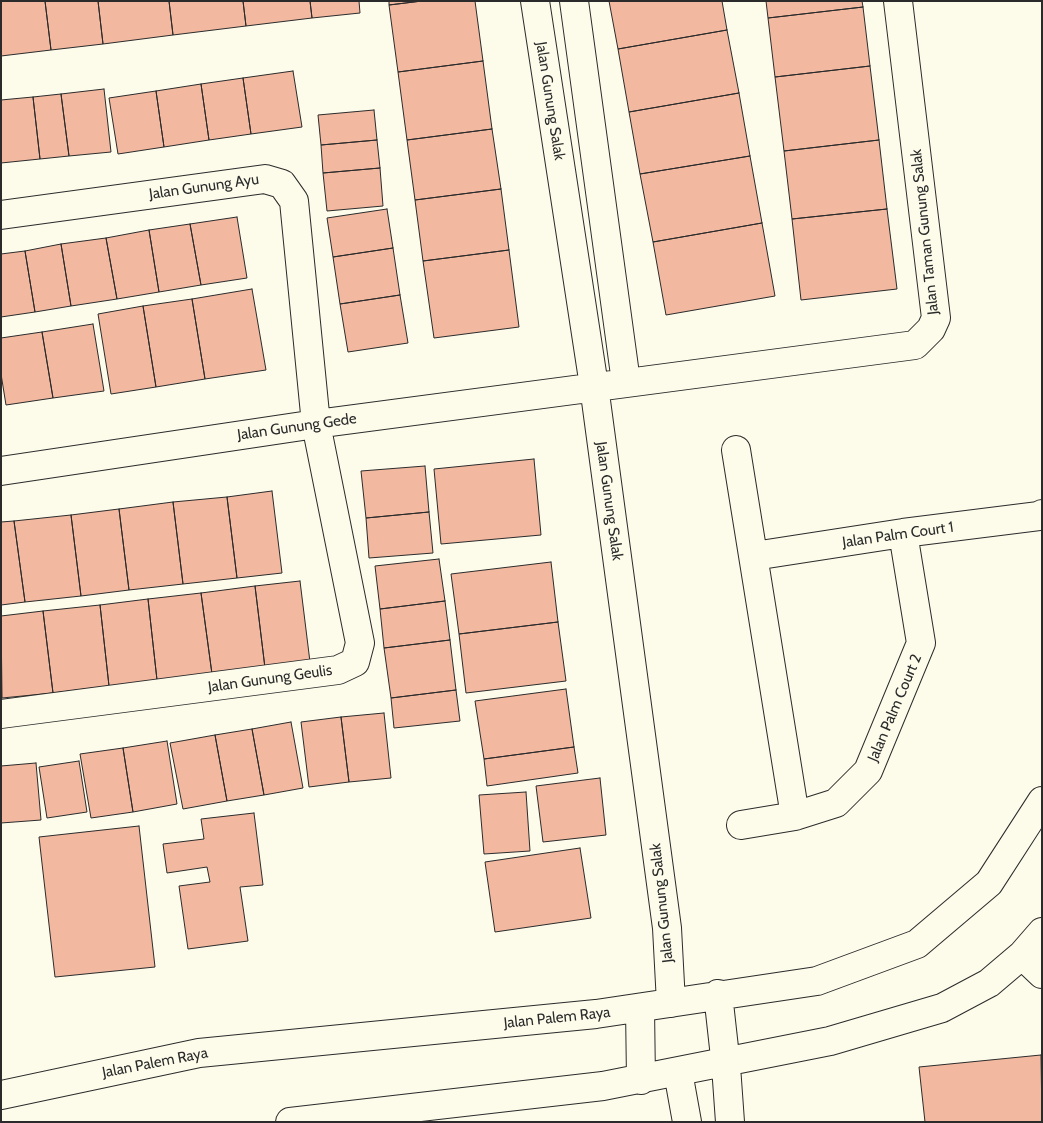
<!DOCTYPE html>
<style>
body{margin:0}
#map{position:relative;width:1043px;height:1123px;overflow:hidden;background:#fdfbea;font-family:Cabin,sans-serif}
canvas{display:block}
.frame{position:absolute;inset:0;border:2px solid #2b2b2b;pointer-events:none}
</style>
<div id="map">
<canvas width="1043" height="1123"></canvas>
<div class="frame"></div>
</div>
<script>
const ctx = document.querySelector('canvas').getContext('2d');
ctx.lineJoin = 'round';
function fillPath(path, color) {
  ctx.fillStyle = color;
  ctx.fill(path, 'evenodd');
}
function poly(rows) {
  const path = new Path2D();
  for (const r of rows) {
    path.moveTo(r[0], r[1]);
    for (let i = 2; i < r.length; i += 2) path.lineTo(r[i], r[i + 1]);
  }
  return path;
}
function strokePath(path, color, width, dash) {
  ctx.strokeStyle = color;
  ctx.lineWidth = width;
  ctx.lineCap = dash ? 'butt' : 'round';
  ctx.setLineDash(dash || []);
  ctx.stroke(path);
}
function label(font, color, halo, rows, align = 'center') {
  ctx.font = font + ' Cabin,sans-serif';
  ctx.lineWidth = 4;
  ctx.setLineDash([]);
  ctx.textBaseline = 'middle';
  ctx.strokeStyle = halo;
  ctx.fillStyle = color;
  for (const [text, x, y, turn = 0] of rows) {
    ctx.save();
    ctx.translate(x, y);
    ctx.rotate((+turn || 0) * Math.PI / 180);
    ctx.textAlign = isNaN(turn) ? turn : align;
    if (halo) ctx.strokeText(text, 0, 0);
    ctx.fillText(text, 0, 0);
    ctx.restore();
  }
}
const building = poly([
 [1,1,45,1,51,50,1,56,1,1],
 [45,1,98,1,103,44,51,50,45,1],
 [98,1,169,1,173,35,103,44,98,1],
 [169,1,243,1,246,26,173,35,169,1],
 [243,1,310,1,312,18,246,26,243,1],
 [310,1,359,1,360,13,312,18,310,1],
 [389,1,422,1,389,5,389,1],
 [422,1,475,1,483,61,398,72,389,5,422,1],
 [609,1,722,1,727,30,618,49,609,1],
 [766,1,862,1,863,7,768,18,766,1],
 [863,7,870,66,775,77,768,18,863,7],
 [727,30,739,93,629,112,618,49,727,30],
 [483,61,492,129,407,140,398,72,483,61],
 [870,66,879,140,784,151,775,77,870,66],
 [293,71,302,127,251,134,243,78,293,71],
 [243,78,251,134,209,140,201,84,243,78],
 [201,84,209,140,164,147,156,91,201,84],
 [104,89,111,152,69,156,61,94,104,89],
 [156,91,164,147,118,154,109,98,156,91],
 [739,93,750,156,640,174,629,112,739,93],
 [61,94,69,156,40,159,33,97,61,94],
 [33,97,40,159,1,163,1,100,33,97],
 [374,110,377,140,321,145,318,115,374,110],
 [492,129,501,189,415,200,407,140,492,129],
 [377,140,380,168,323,173,321,145,377,140],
 [879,140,887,209,792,219,784,151,879,140],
 [750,156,762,223,653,242,640,174,750,156],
 [380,168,383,206,327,211,323,173,380,168],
 [501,189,509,250,423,261,415,200,501,189],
 [387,209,393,248,333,257,327,218,387,209],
 [887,209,897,289,801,300,792,219,887,209],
 [237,217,247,278,201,285,190,224,237,217],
 [762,223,775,296,666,315,653,242,762,223],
 [190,224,201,285,159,292,149,230,190,224],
 [149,230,159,292,117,299,106,238,149,230],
 [106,238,117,299,71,306,61,244,106,238],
 [61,244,71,306,35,312,25,251,61,244],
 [393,248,400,295,340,304,333,257,393,248],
 [509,250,519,327,434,338,423,261,509,250],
 [25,251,35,312,1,317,1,254,25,251],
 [252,289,266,370,205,379,192,299,252,289],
 [400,295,408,343,348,352,340,304,400,295],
 [192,299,205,379,156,387,143,306,192,299],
 [143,306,156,387,111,394,98,314,143,306],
 [93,324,104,391,53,398,42,332,93,324],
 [42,332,53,398,6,405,1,374,1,338,42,332],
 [534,459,541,535,441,544,434,469,534,459],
 [425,466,429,512,366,518,361,471,425,466],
 [272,491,282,573,237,578,227,497,272,491],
 [227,497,237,578,183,584,173,502,227,497],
 [173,502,183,584,129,590,119,509,173,502],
 [119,509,129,590,81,596,71,515,119,509],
 [429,512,433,553,369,558,366,518,429,512],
 [71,515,81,596,25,602,14,521,71,515],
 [14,521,25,602,1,605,1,522,14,521],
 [439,559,445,601,380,609,375,566,439,559],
 [551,562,558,622,459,634,451,574,551,562],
 [300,581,310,662,265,668,255,586,300,581],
 [255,586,265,668,212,674,201,593,255,586],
 [201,593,212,674,157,680,148,599,201,593],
 [148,599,157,680,109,686,100,605,148,599],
 [445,601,450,640,384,648,380,609,445,601],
 [100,605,109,686,53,693,43,611,100,605],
 [43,611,53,693,2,698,1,616,43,611],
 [558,622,566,681,466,693,459,634,558,622],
 [450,640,456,690,391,698,384,648,450,640],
 [566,689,574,747,484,759,475,701,566,689],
 [456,690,460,721,394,728,391,698,456,690],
 [384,713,391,778,349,782,341,717,384,713],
 [341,717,349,782,309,787,301,722,341,717],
 [291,722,303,788,264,795,252,729,291,722],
 [252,729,264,795,227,801,215,735,252,729],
 [215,735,227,801,183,809,170,743,215,735],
 [167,741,177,804,133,812,123,748,167,741],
 [574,747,578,773,487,786,484,759,574,747],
 [123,748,133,812,91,818,80,754,123,748],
 [79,761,87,812,47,818,39,767,79,761],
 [36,763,41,820,1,823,1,766,36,763],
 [600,778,606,835,543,842,536,786,600,778],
 [526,792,530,851,484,854,479,795,526,792],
 [254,813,263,885,240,887,248,941,188,949,179,886,210,882,207,867,167,873,163,844,204,839,201,819,254,813],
 [139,826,155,967,55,977,39,837,139,826],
 [580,848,591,918,495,932,485,862,580,848],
 [1041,1055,1042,1122,925,1122,919,1067,1041,1055]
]);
const minor = poly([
 [535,1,594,386,667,928,671,1003],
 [574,1,626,382],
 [1,215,265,179,282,184,294,201,316,424,360,643,355,662,338,670,1,714],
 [736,450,795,816],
 [1,471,316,424,915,345,931,329,936,318,898,1],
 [754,556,903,533,1039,516,1042,514],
 [741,825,795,816,836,803,868,771,921,643,903,533],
 [1022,955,1042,974],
 [718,994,726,1066,730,1122],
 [640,1008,641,1080],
 [678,1072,687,1122],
 [1,1095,199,1053,596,1014,817,981,917,944,989,883,1042,801],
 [290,1122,603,1086,830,1041,942,1008,989,983,1022,955,1042,932]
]);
const streetNames = [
 ["Jalan Gunung Salak",550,101,81],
 ["Jalan Gunung Ayu",204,187,-8],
 ["Jalan Taman Gunung Salak",925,232,-96],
 ["Jalan Gunung Gede",297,427,-8],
 ["Jalan Gunung Salak",609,501,82],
 ["Jalan Palm Court 1",898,535,-8],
 ["Jalan Gunung Geulis",270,679,-8],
 ["Jalan Palm Court 2",895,708,-67],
 ["Jalan Gunung Salak",662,903,-96],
 ["Jalan Palem Raya",557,1018,-6],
 ["Jalan Palem Raya",155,1063,-11]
];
fillPath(building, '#f2b8a0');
strokePath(building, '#2b2b2b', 1);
strokePath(minor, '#2b2b2b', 30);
strokePath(minor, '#fdfbea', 28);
label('15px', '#2b2b2b', '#fdfbea', streetNames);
</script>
